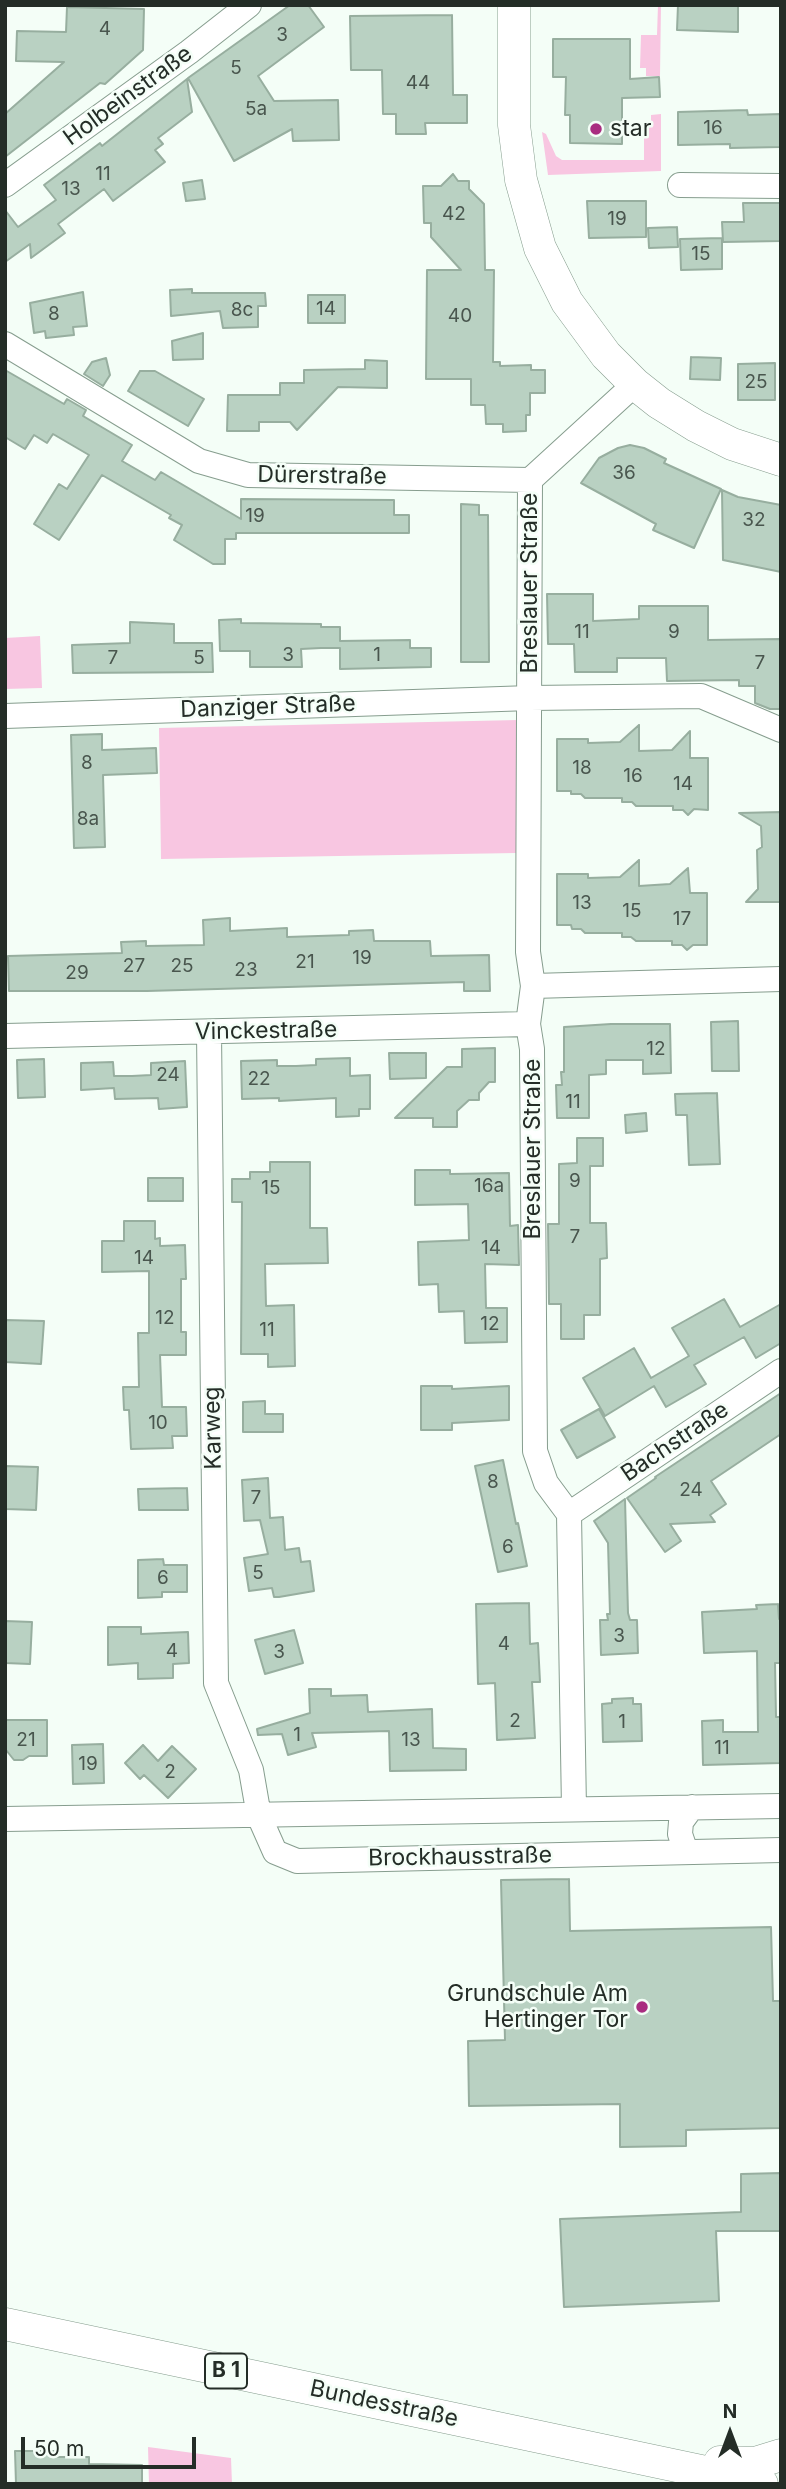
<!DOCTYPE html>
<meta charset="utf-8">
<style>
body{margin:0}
#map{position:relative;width:786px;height:2489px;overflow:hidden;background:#f4fef7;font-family:Inter,sans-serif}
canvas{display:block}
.frame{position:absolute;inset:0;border:7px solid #242d27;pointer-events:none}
.north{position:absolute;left:695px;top:2398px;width:70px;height:70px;-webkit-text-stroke:5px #f4fef7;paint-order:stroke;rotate:0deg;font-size:19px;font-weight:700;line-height:28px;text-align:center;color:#242d27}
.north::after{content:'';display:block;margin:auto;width:24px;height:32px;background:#242d27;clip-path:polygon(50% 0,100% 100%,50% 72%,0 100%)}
.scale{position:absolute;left:21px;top:2437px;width:175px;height:32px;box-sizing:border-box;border:4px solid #242d27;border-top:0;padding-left:9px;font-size:21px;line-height:24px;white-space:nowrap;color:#242d27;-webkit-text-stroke:5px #f4fef7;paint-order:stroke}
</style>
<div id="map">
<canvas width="786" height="2489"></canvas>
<div class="frame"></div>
<div class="north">N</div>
<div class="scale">50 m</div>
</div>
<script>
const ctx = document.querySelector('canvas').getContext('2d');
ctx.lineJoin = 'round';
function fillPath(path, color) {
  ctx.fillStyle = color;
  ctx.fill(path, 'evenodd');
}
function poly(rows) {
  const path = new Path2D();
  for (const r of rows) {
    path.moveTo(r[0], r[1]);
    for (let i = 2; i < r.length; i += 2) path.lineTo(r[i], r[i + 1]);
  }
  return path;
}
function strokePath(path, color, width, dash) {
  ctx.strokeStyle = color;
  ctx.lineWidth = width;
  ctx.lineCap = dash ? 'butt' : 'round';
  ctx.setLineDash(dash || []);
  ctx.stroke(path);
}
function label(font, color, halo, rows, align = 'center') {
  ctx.font = font + ' Inter,sans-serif';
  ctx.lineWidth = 5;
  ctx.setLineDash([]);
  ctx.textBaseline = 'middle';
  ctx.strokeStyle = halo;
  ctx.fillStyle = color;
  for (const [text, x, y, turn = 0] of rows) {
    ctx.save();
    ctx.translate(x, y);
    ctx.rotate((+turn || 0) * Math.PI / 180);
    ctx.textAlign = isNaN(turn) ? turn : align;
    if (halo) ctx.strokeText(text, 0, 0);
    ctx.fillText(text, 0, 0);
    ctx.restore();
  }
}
const green = poly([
 [658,5,661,5,660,76,646,76,646,68,640,68,641,35,657,35],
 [661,114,661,171,548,175,542,132,546,134,556,156,562,160,644,160,644,126,651,126,651,115],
 [40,636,42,688,5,689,5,638],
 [518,720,516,853,161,859,159,728],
 [148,2447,231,2458,232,2484,149,2484]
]);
const building = poly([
 [290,5,308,5,324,27,258,76,274,101,338,100,339,140,293,141,292,129,234,161,188,78,290,5],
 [678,5,738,5,738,32,677,30,678,5],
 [67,7,144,9,143,50,105,84,100,83,5,157,5,114,64,62,16,61,17,31,66,32,67,7],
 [452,15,453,95,467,95,467,123,425,123,426,134,396,134,396,114,383,114,382,70,351,70,350,16,452,15],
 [553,39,630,39,630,79,659,77,660,97,622,98,622,144,570,143,570,115,565,115,566,77,553,77,553,39],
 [187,79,192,112,158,138,163,144,155,150,165,162,113,201,104,189,58,224,65,233,31,258,30,244,5,262,5,210,18,227,56,200,44,185,100,143,102,146,187,79],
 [747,110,748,115,781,114,781,147,730,148,730,144,678,145,678,112,747,110],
 [453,174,458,181,469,181,469,189,484,204,485,270,494,270,493,362,500,362,500,366,531,365,531,370,545,370,545,393,530,393,530,415,526,415,526,431,503,432,503,424,486,424,485,405,471,405,471,379,426,379,427,270,461,270,431,237,431,223,424,223,423,186,441,186,453,174],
 [202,180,205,199,186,201,183,183,202,180],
 [587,201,646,201,646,237,589,238,587,201],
 [743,203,781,203,781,241,723,242,722,222,744,222,743,203],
 [677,227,678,247,649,248,648,228,677,227],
 [722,238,722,269,681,270,680,239,722,238],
 [192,289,192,293,265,293,266,306,258,306,258,327,223,328,220,311,171,316,170,290,192,289],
 [83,292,87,326,73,327,74,335,46,338,45,331,34,333,30,303,83,292],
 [308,295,345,295,345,323,308,323,308,295],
 [203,333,203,359,173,360,172,341,203,333],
 [691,357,721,358,720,380,690,379,691,357],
 [106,358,110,375,103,386,84,374,92,362,106,358],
 [365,360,387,361,387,388,338,387,297,430,290,422,259,422,259,431,227,431,228,395,280,395,280,383,304,383,304,370,365,369,365,360],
 [775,363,775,400,738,400,738,364,775,363],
 [5,370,64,404,67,399,86,410,83,416,132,445,122,461,155,480,161,472,241,519,241,499,394,500,394,515,409,515,409,533,236,533,236,539,225,539,225,564,213,564,174,540,182,525,169,518,171,515,102,475,59,540,34,524,59,484,67,489,89,455,53,434,47,443,34,435,25,449,5,437,5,370],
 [140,371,155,371,204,399,188,426,128,391,140,371],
 [630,445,644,448,666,459,664,463,721,489,694,548,653,530,656,524,581,483,599,458,618,448,630,445],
 [722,490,738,497,781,505,781,572,723,560,722,490],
 [461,504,479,505,479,515,488,515,489,662,461,662,461,504],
 [547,594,593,594,593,621,639,619,639,606,708,606,708,640,781,639,781,709,770,709,755,703,755,686,739,686,739,680,667,681,666,658,617,658,617,672,575,672,574,644,548,644,547,594],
 [241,619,241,623,321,624,321,627,340,627,340,641,410,640,410,648,431,648,431,667,340,669,340,648,321,648,301,649,302,667,250,667,250,651,220,651,219,620,241,619],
 [130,622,174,624,174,643,212,643,213,672,73,673,72,645,130,643,130,622],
 [639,725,639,751,672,750,690,731,690,758,708,758,708,810,694,809,688,815,683,810,673,810,673,806,636,806,632,802,622,802,622,798,585,798,581,794,571,794,571,791,557,791,557,739,588,739,588,743,620,742,639,725],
 [102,734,102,750,156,748,157,773,103,775,105,847,74,848,71,735,102,734],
 [781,812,781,902,746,902,758,889,757,850,762,847,761,826,739,813,781,812],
 [639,860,639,886,670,884,688,868,690,893,707,893,707,945,693,945,687,950,682,945,672,945,672,941,636,941,631,937,622,937,622,933,585,933,581,929,572,929,571,925,557,925,557,874,588,874,588,878,620,877,639,860],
 [230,918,230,931,287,928,287,937,349,935,349,931,373,930,374,941,430,941,431,956,489,955,490,991,464,991,464,982,147,991,9,991,8,956,122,953,121,942,146,941,146,946,204,945,203,920,230,918],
 [738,1021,739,1071,712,1071,711,1022,738,1021],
 [611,1024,670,1024,671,1073,643,1074,643,1060,606,1060,606,1074,589,1075,589,1118,557,1118,556,1085,562,1085,561,1072,564,1072,564,1027,611,1024],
 [495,1048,495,1082,489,1082,479,1093,479,1100,469,1100,457,1111,457,1127,433,1127,433,1118,395,1118,447,1067,462,1067,462,1049,495,1048],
 [389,1053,426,1053,426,1078,390,1079,389,1053],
 [350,1058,350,1076,370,1075,370,1109,359,1109,359,1116,336,1117,336,1098,279,1101,279,1098,242,1099,241,1061,277,1060,277,1066,296,1066,316,1065,316,1059,350,1058],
 [44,1059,45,1097,18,1098,17,1060,44,1059],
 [185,1061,187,1107,159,1109,158,1098,115,1099,114,1088,81,1090,81,1063,113,1062,114,1076,132,1076,151,1075,151,1063,185,1061],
 [717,1093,720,1164,689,1165,687,1115,676,1115,675,1094,717,1093],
 [646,1113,647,1131,626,1133,625,1115,646,1113],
 [577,1138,603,1138,603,1166,590,1166,590,1223,606,1223,607,1258,600,1259,600,1315,584,1315,584,1339,561,1339,561,1304,549,1304,548,1224,559,1224,559,1164,577,1163,577,1138],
 [270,1162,310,1162,310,1228,327,1228,328,1263,265,1264,266,1306,294,1305,295,1366,268,1367,268,1354,241,1354,242,1202,232,1202,232,1179,250,1179,250,1172,270,1172,270,1162],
 [415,1170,450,1170,450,1174,509,1173,510,1226,518,1225,519,1265,485,1264,486,1308,507,1308,507,1342,465,1343,464,1311,439,1312,438,1284,419,1285,418,1242,469,1240,468,1204,415,1205,415,1170],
 [148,1178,183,1178,183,1201,148,1201,148,1178],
 [124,1221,155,1221,155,1239,160,1238,160,1246,185,1245,186,1279,181,1279,181,1332,186,1332,186,1355,160,1355,162,1407,186,1407,187,1436,172,1436,173,1448,131,1449,129,1410,124,1410,123,1387,139,1387,138,1333,149,1333,149,1271,102,1272,102,1241,124,1241,124,1221],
 [724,1299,740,1327,781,1304,781,1343,756,1358,744,1337,694,1365,706,1384,666,1407,654,1386,605,1416,583,1378,634,1348,651,1378,689,1356,672,1328,724,1299],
 [5,1320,44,1321,41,1364,5,1362,5,1320],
 [421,1386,452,1386,452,1389,509,1386,509,1420,452,1423,452,1430,421,1430,421,1386],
 [781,1393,781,1434,711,1481,726,1504,710,1515,715,1522,670,1524,681,1541,665,1552,627,1498,656,1478,655,1477,781,1393],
 [265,1401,265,1414,283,1414,283,1432,243,1432,243,1402,265,1401],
 [599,1409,615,1437,577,1458,561,1430,599,1409],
 [503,1460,516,1524,518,1523,527,1566,498,1572,475,1466,503,1460],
 [5,1466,38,1467,36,1510,5,1509,5,1466],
 [268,1478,270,1518,283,1517,285,1550,299,1548,301,1562,310,1561,314,1591,279,1597,274,1597,272,1588,249,1591,244,1558,268,1554,260,1520,244,1521,242,1480,268,1478],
 [187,1488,188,1510,139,1510,138,1489,187,1488],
 [625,1499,628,1613,630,1620,637,1620,638,1653,601,1655,600,1620,608,1620,607,1614,610,1614,608,1543,594,1521,625,1499],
 [163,1559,164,1565,187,1565,187,1592,162,1592,162,1597,138,1598,138,1560,163,1559],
 [529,1603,530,1644,538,1643,540,1682,532,1682,535,1738,497,1740,495,1683,478,1684,476,1604,529,1603],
 [778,1604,779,1619,781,1619,781,1663,775,1663,776,1717,781,1717,781,1763,703,1765,702,1721,723,1720,723,1732,758,1732,757,1651,704,1653,702,1612,757,1609,756,1605,778,1604],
 [5,1621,32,1622,30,1664,5,1663,5,1621],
 [108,1627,141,1627,141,1634,188,1632,189,1663,173,1664,173,1678,138,1679,138,1663,108,1665,108,1627],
 [294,1630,303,1663,265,1674,255,1640,294,1630],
 [309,1689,331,1689,331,1696,367,1695,368,1712,432,1709,433,1748,466,1749,466,1770,390,1771,389,1731,312,1733,316,1747,288,1755,282,1734,258,1735,257,1729,310,1713,309,1689],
 [633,1698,633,1704,641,1704,642,1741,603,1742,602,1704,612,1703,612,1699,633,1698],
 [5,1720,47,1720,47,1756,29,1756,23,1760,14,1760,6,1750,5,1720],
 [103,1744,104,1783,73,1784,72,1745,103,1744],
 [143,1745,158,1761,172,1746,196,1769,168,1798,144,1775,140,1779,125,1763,143,1745],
 [569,1879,570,1931,771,1927,773,2001,781,2001,781,2128,686,2130,686,2146,620,2147,620,2104,469,2106,468,2041,505,2040,501,1880,569,1879],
 [781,2173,781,2231,716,2231,719,2301,564,2307,560,2219,741,2212,741,2174,781,2173],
 [15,2451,54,2451,54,2457,89,2457,89,2464,142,2465,142,2484,16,2484,15,2451]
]);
const minor = poly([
 [5,185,189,52,249,5],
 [680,185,781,186],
 [5,344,199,461,248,475,530,480,635,384],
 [530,480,528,952,533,986,528,1024,532,1049,535,1451,546,1483,569,1514,574,1809],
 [5,716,530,698,701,696,781,730],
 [533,986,781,979],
 [209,1032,216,1683,251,1770,259,1816,275,1852,297,1861,781,1850],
 [5,1036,528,1024],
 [569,1514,781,1371],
 [5,1819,781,1806],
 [686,1852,680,1834,681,1822,692,1807]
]);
const major = poly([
 [514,5,514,125,521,180,540,248,567,302,606,355,635,384,659,403,696,426,732,444,781,460],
 [5,2324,762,2484],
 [720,2462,755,2463,781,2455]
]);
const markers = [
 [596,129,7,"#a92d80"],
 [642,2007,7,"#a92d80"]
];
const numberNames = [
 ["4",105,29],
 ["3",282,35],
 ["5",236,68],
 ["44",418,83],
 ["5a",256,109],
 ["16",713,128],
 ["11",103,174],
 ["13",71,189],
 ["42",454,214],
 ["19",617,219],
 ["15",701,254],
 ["14",326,309],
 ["8c",242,310],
 ["8",54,314],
 ["40",460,316],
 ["25",756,382],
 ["36",624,473],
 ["19",255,516],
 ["32",754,520],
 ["11",582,632],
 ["9",674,632],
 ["3",288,655],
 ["1",377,655],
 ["7",113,658],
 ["5",199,658],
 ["7",760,663],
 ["8",87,763],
 ["18",582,768],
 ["16",633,776],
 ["14",683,784],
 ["8a",88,819],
 ["13",582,903],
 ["15",632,911],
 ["17",682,919],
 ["19",362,958],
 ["21",305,962],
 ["27",134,966],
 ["25",182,966],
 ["23",246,970],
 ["29",77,973],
 ["12",656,1049],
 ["24",168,1075],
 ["22",259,1079],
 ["11",573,1102],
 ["9",575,1181],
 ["16a",489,1186],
 ["15",271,1188],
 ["7",575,1237],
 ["14",491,1248],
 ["14",144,1258],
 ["12",165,1318],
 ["12",490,1324],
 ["11",267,1330],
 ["10",158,1423],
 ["8",493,1482],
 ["24",691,1490],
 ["7",256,1498],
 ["6",508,1547],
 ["5",258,1573],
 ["6",163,1578],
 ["3",619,1636],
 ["4",504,1644],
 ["4",172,1651],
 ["3",279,1652],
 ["2",515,1721],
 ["1",622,1722],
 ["1",297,1735],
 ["21",26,1740],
 ["13",411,1740],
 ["11",722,1748],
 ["19",88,1764],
 ["2",170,1772]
];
const shields = [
 [226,2371,42]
];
const shieldNames = [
 ["B 1",226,2371]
];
const streetNames = [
 ["Holbeinstraße",128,96,-36],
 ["Dürerstraße",322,476,1],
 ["Breslauer Straße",530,583,-90],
 ["Danziger Straße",268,707,-2],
 ["Vinckestraße",266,1031,-1],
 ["Breslauer Straße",533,1149,-90],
 ["Karweg",213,1428,-91],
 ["Bachstraße",675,1442,-34],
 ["Brockhausstraße",460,1857,-1],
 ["Bundesstraße",384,2404,12]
];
const poiNames = [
 ["star",610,129],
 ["Grundschule Am",628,1994,"right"],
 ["Hertinger Tor",628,2020,"right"]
];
fillPath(green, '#f8c6e1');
fillPath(building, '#b9d1c2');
strokePath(building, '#97ae9f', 2);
strokePath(minor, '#869d8e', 26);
strokePath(major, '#869d8e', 33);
strokePath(minor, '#fff', 24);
strokePath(major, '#fff', 32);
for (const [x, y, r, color] of markers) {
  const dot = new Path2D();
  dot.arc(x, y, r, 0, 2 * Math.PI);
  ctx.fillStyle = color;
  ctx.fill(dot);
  strokePath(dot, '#f4fef7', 2.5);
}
label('19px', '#49564e', null, numberNames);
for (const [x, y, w] of shields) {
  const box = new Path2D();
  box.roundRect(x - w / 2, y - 17.5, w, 35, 5);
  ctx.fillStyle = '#f4fef7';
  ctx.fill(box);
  strokePath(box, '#242d27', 2);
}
label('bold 21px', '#242d27', null, shieldNames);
label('23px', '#242d27', '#f4fef7', streetNames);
label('23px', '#242d27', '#f4fef7', poiNames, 'left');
</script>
